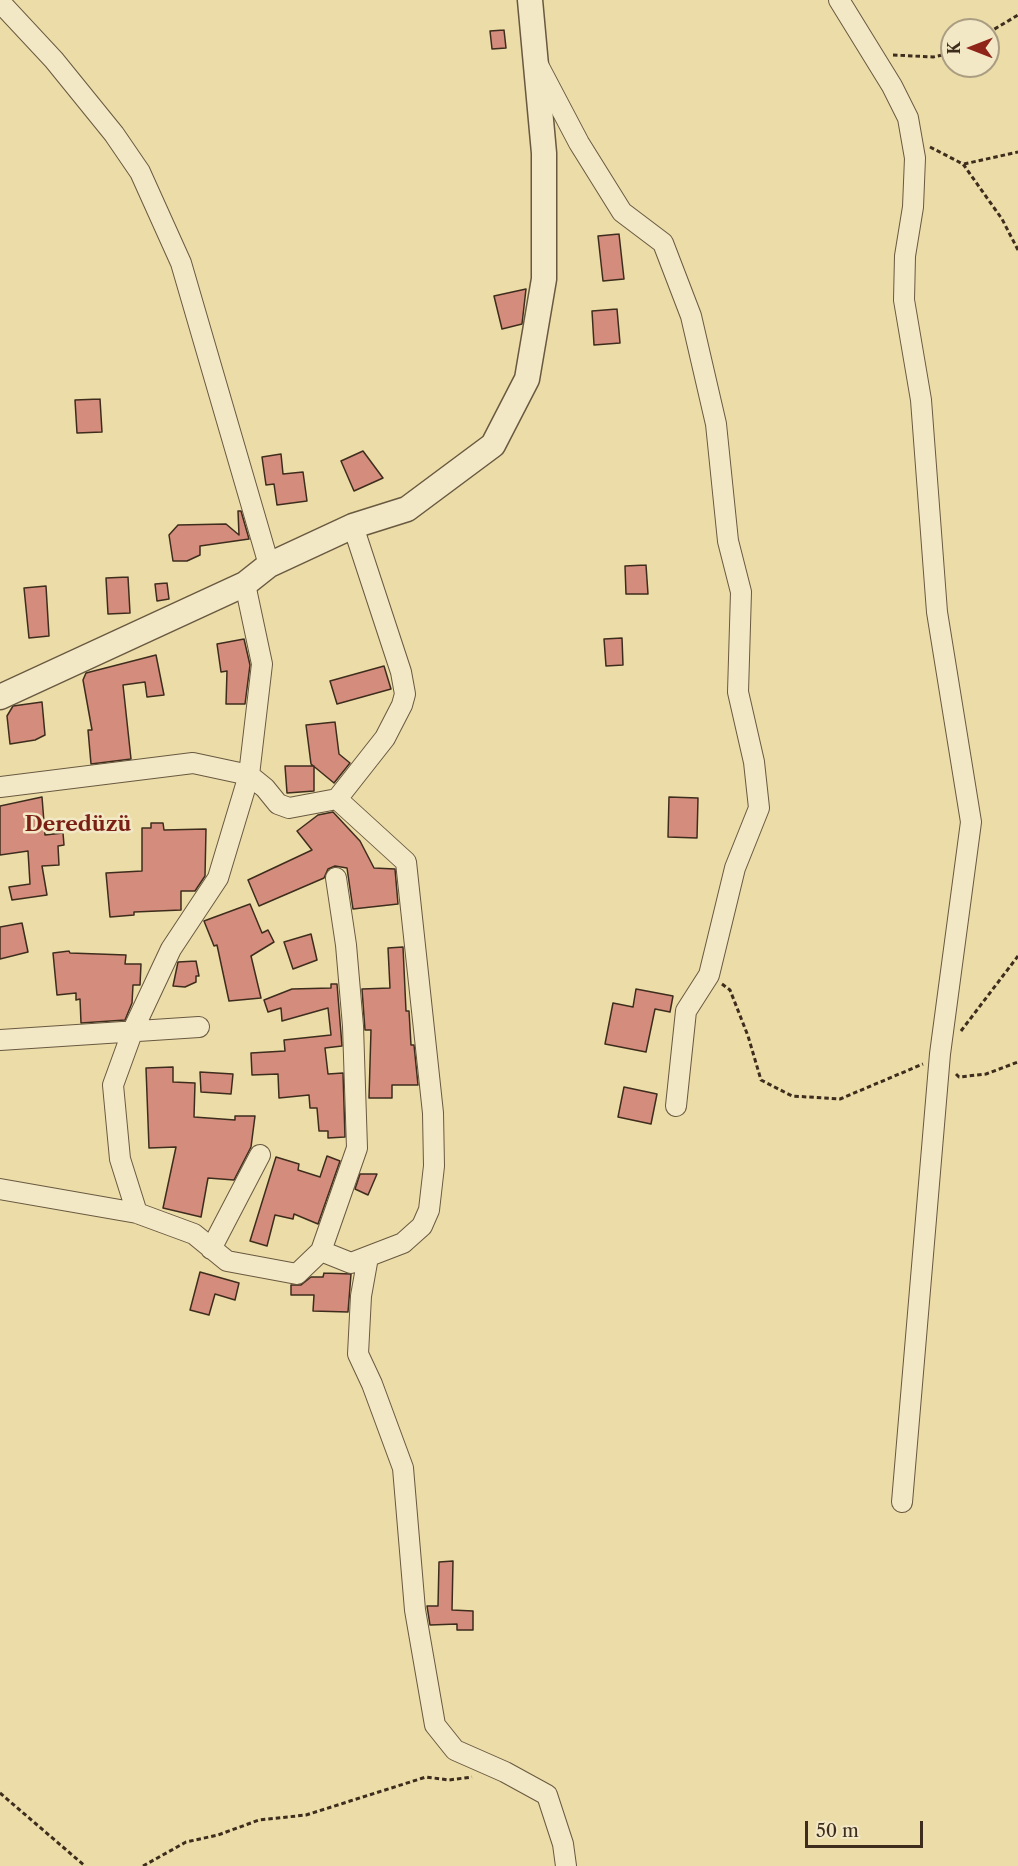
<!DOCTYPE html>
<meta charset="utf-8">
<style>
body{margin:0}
#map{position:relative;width:1018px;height:1866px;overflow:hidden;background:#ebdca8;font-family:"Libre Caslon Text",serif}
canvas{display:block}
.north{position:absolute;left:940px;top:18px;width:60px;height:60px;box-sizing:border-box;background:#f2e8c6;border:2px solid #aa9d82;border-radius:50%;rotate:270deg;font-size:16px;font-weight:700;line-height:24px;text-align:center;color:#3e2d1d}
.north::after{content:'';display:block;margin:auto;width:21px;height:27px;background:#8f2418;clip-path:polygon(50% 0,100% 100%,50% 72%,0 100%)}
.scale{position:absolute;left:805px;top:1821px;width:118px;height:27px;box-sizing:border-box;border:3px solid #3e2d1d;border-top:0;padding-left:8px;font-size:18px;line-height:21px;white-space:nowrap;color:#3e2d1d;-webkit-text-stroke:4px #f2e8c6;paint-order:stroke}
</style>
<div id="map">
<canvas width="1018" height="1866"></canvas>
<div class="north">K</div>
<div class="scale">50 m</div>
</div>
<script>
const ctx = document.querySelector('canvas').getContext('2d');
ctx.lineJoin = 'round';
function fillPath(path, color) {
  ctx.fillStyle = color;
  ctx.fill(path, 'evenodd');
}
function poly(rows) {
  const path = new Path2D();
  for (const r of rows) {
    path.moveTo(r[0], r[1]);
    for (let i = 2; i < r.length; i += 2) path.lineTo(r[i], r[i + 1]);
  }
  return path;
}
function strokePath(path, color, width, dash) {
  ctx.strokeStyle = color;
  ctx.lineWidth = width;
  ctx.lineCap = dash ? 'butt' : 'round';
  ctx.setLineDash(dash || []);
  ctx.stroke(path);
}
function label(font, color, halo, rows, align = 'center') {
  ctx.font = font + ' "Libre Caslon Text",serif';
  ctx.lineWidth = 5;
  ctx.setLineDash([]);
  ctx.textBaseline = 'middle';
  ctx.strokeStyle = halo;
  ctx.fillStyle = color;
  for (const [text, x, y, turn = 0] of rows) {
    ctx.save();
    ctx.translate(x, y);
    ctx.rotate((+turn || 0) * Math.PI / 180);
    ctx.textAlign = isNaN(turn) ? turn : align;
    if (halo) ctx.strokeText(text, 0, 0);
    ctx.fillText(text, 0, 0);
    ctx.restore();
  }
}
const building = poly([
 [504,30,506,48,492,49,490,31,504,30],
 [619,234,624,279,603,281,598,236,619,234],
 [526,289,522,324,502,329,494,296,526,289],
 [617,309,620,343,594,345,592,311,617,309],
 [100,399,102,432,77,433,75,400,100,399],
 [363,451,383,478,354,491,341,461,363,451],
 [281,454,283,474,303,472,307,501,277,505,274,484,266,485,262,457,281,454],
 [238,511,241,511,249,539,200,546,200,555,187,561,173,561,169,535,178,525,226,524,239,535,238,511],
 [646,565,648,594,626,594,625,566,646,565],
 [128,577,130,613,108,614,106,578,128,577],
 [167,583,169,599,157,601,155,584,167,583],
 [46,586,49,636,29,638,24,588,46,586],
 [622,638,623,665,606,666,604,639,622,638],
 [244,639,250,665,245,704,226,704,227,671,221,672,217,644,244,639],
 [156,655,164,695,147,697,145,682,123,685,131,759,91,764,88,730,92,730,83,680,86,673,156,655],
 [384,666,391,689,337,704,330,681,384,666],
 [42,702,45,735,35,740,10,744,7,716,13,706,42,702],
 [335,722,339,754,350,763,334,783,311,764,306,725,335,722],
 [285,766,314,766,314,791,287,793,285,766],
 [42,797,45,835,63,833,64,845,58,846,59,865,42,866,47,895,12,900,9,887,30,884,28,851,0,855,0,806,42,797],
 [669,797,698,798,697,838,668,837,669,797],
 [333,812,360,841,374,868,395,869,398,904,353,909,347,868,335,866,328,869,324,878,259,906,248,880,312,850,297,831,318,815,333,812],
 [151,823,163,823,164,830,206,829,205,876,195,891,181,891,181,910,134,912,134,915,110,917,106,873,142,871,142,828,151,828,151,823],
 [250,904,262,933,268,930,274,942,251,956,261,998,229,1001,217,945,214,946,204,921,250,904],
 [22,923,28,952,0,959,0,927,22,923],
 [311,934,317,960,293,969,284,942,311,934],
 [403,947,406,1011,409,1011,411,1045,414,1045,418,1085,392,1085,392,1098,369,1098,371,1030,365,1030,362,989,390,988,388,948,403,947],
 [69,951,70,953,126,955,125,964,141,964,140,985,133,985,132,1003,125,1020,81,1023,80,999,76,1000,76,993,57,995,53,953,69,951],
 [196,961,199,976,196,976,196,982,185,987,173,986,178,962,196,961],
 [331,984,337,984,342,1046,325,1048,328,1074,343,1073,345,1137,328,1138,328,1131,319,1131,317,1108,310,1108,309,1095,279,1098,278,1074,252,1075,251,1053,285,1051,284,1040,331,1035,328,1008,282,1021,281,1008,268,1012,264,1000,292,989,331,988,331,984],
 [636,989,673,996,670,1012,655,1009,646,1052,605,1044,613,1003,633,1007,636,989],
 [173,1067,173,1082,195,1083,194,1117,235,1120,235,1116,255,1116,251,1147,234,1180,208,1178,201,1217,163,1208,176,1147,149,1148,146,1068,173,1067],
 [200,1072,233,1074,231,1094,201,1092,200,1072],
 [624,1087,657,1094,651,1124,618,1117,624,1087],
 [327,1156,340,1161,318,1224,294,1214,293,1219,275,1215,267,1246,250,1241,276,1157,299,1164,298,1170,320,1177,327,1156],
 [360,1174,377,1174,368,1195,355,1189,360,1174],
 [200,1272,239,1283,235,1300,215,1294,209,1315,190,1310,200,1272],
 [324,1273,351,1274,348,1312,313,1311,314,1295,291,1295,291,1285,301,1285,311,1277,323,1277,324,1273],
 [453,1561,452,1610,473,1611,473,1630,457,1630,457,1624,430,1625,427,1606,438,1606,439,1562,453,1561]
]);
const path = poly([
 [988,33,1018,15],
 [893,55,933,57,952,53],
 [930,147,963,164,1002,219,1018,250],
 [964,164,1018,152],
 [722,984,730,990,748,1036,761,1080,792,1096,840,1099,923,1064],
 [961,1031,1018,956],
 [956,1074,959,1077,986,1074,1018,1062],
 [0,1793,85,1866],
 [143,1866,186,1842,218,1835,259,1820,306,1815,426,1777,449,1780,472,1777]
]);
const minor = poly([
 [839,0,892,86,908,118,915,158,913,207,905,256,904,300,921,400,937,612,971,822,940,1054,902,1502],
 [0,2,54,60,114,134,140,172,181,263,269,565],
 [538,65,579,143,622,212,663,243,691,316,716,424,728,541,741,592,738,692,754,762,759,808,735,868,709,975,686,1011,676,1106],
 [0,787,193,763,249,775,265,788,278,804,289,808,337,799,385,738,402,705,405,694,401,672,353,526],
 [336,878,346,945,353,1026,357,1148,321,1251,351,1263,403,1243,422,1226,429,1210,434,1166,433,1113,406,862,337,799],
 [0,1040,199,1027],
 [0,1189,137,1213,194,1234,227,1261,297,1274,321,1251],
 [137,1213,120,1159,113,1085,133,1030,171,949,218,878,249,775,262,664,245,584],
 [211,1249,260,1155],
 [368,1257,361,1296,358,1354,372,1384,403,1468,415,1610,435,1725,455,1750,505,1772,547,1795,563,1844,566,1866]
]);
const tertiary = poly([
 [0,697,245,584,269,565,353,526,407,509,493,445,527,379,544,279,544,153,530,0]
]);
const quarterNames = [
 ["Deredüzü",78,825]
];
fillPath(building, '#d48c7c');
strokePath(building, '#3e2d1d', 1.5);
strokePath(minor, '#695940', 22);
strokePath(tertiary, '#695940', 27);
strokePath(path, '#3e2d1d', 3, [4.5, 3]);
strokePath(minor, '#f2e8c6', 20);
strokePath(tertiary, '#f2e8c6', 24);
label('bold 21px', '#7a1f14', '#f2e8c6', quarterNames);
</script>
